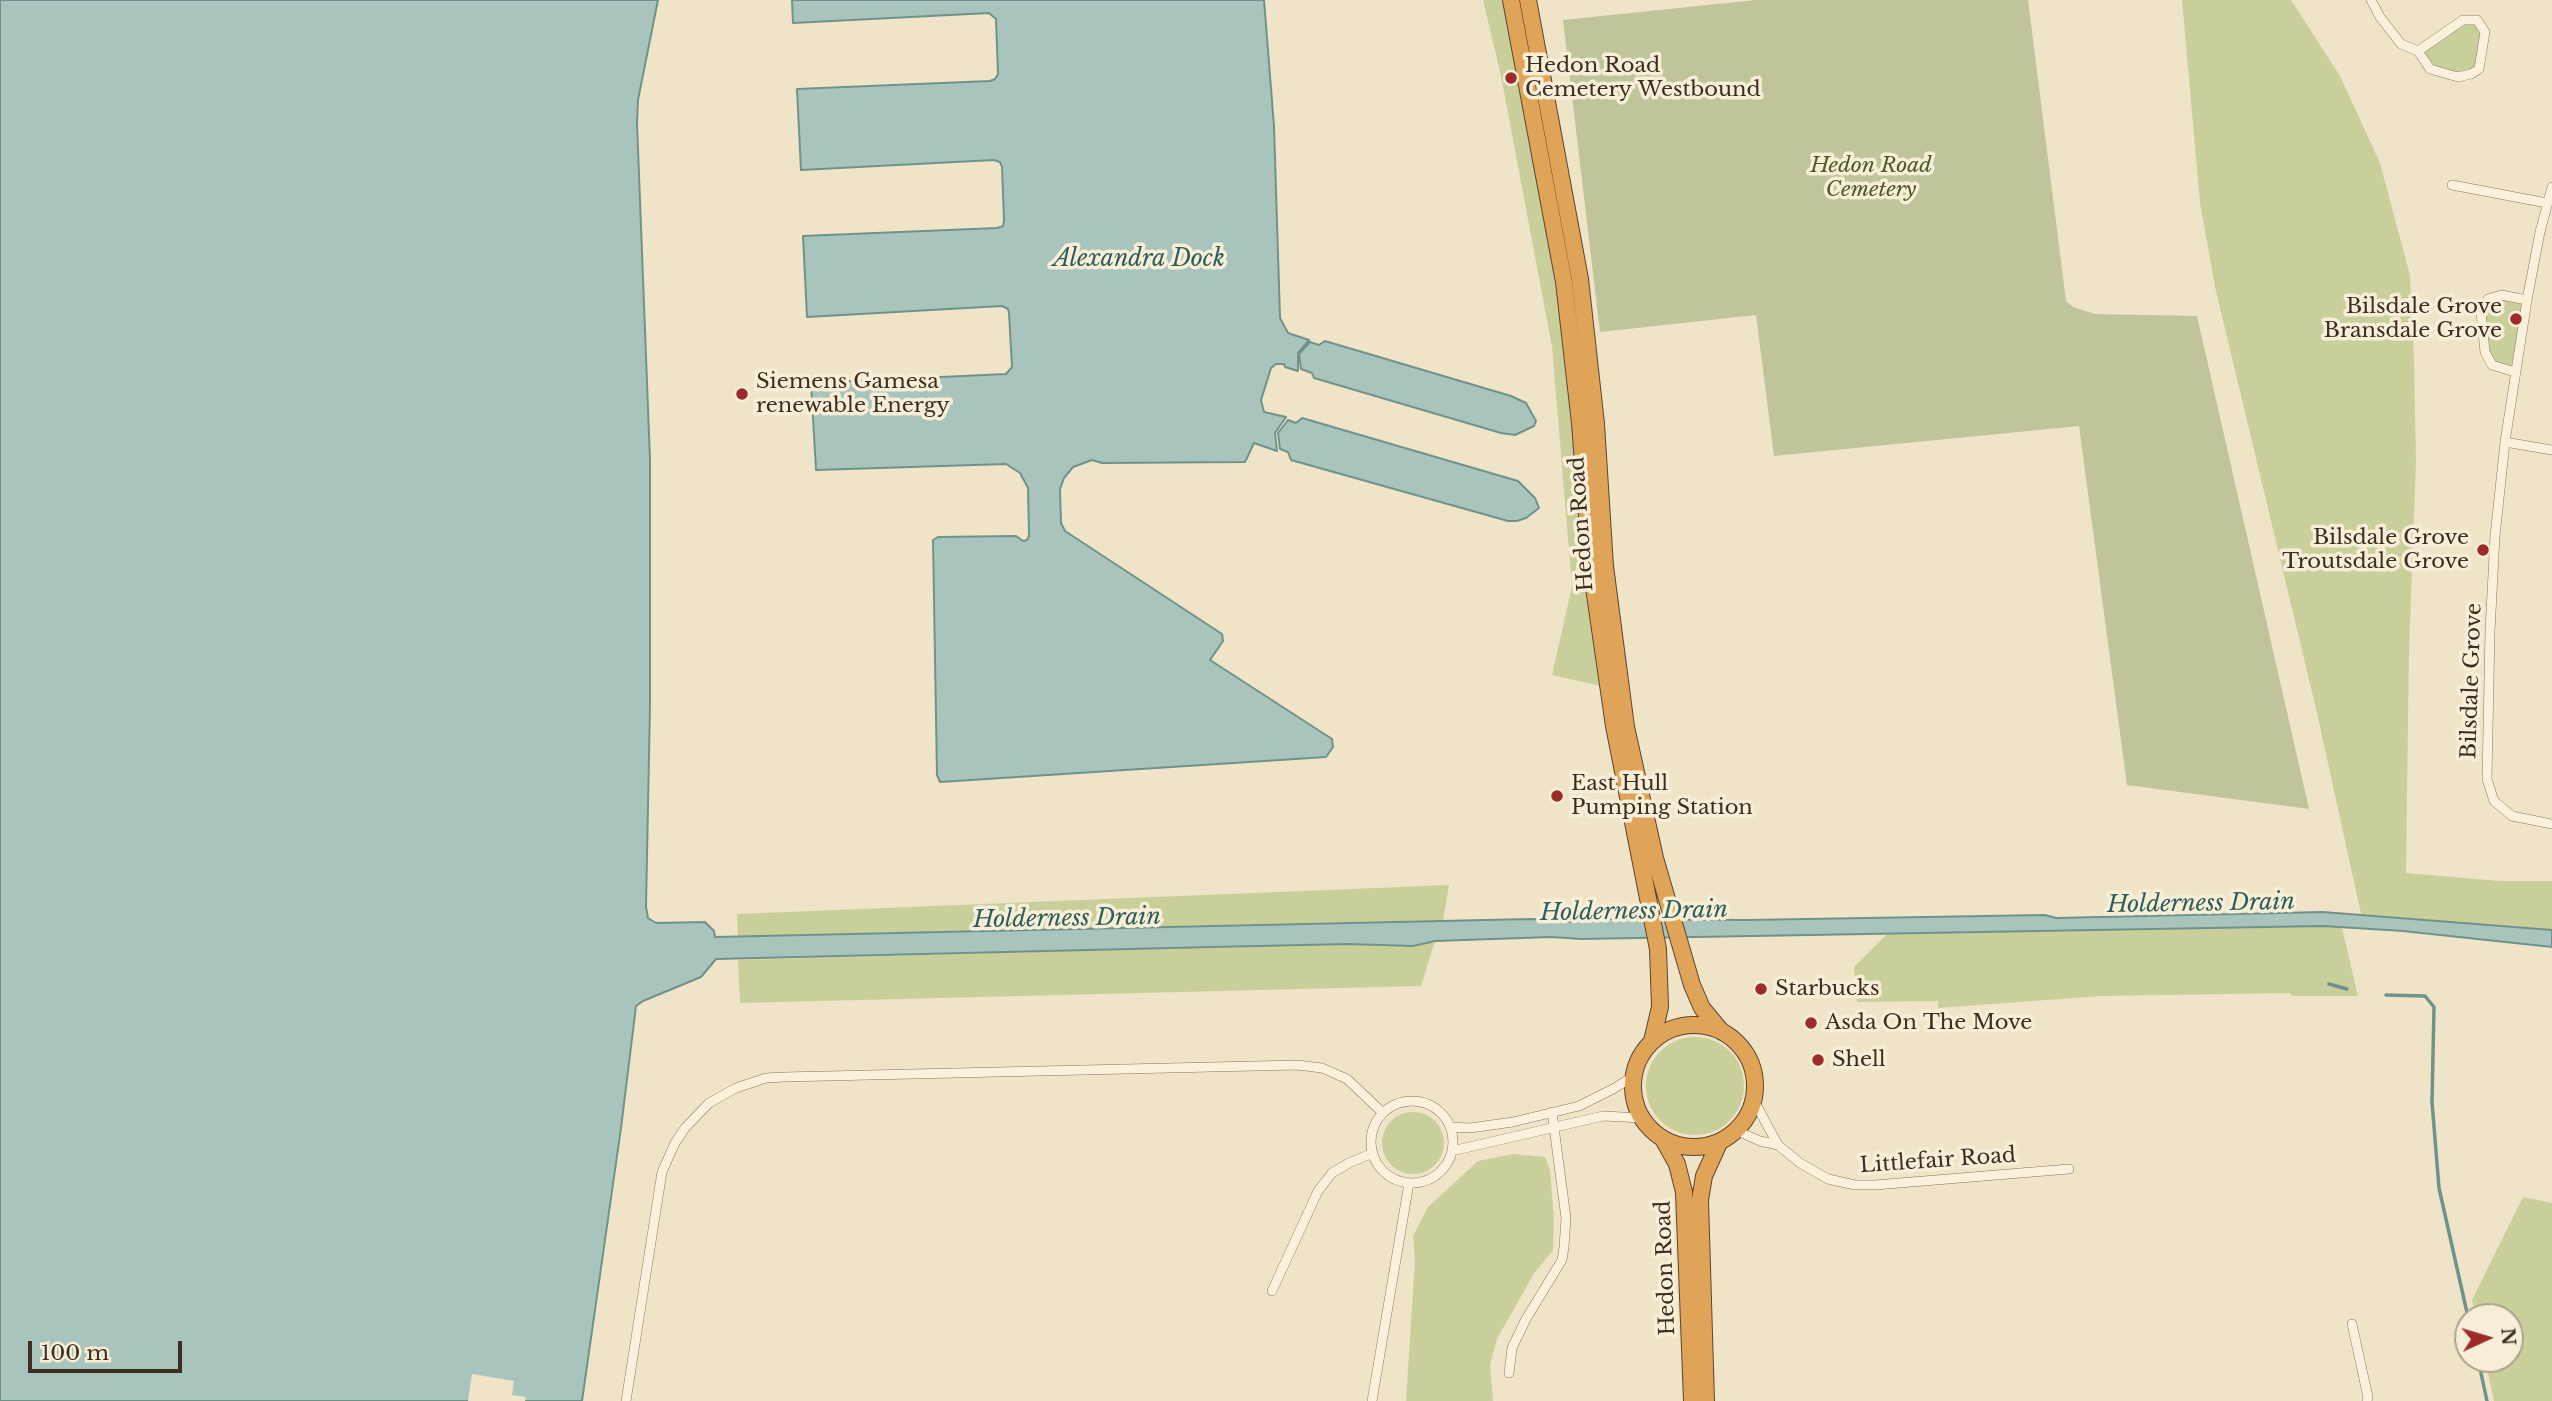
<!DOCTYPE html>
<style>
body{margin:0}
#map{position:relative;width:2552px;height:1401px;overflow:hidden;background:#f0e4c8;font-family:"Libre Baskerville",serif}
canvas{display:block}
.north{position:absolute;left:2454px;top:1303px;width:70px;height:70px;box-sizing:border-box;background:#f7eed8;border:2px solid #ada18e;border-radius:50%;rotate:86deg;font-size:19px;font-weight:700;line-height:28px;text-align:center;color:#3d2e20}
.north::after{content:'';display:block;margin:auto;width:24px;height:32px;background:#9e2a2b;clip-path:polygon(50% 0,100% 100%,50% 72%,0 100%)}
.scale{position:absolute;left:28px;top:1341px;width:154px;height:32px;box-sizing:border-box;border:4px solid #3d2e20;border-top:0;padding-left:9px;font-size:21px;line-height:24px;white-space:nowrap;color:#3d2e20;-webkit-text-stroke:5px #f7eed8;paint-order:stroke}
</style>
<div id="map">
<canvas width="2552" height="1401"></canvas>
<div class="north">N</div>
<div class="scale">100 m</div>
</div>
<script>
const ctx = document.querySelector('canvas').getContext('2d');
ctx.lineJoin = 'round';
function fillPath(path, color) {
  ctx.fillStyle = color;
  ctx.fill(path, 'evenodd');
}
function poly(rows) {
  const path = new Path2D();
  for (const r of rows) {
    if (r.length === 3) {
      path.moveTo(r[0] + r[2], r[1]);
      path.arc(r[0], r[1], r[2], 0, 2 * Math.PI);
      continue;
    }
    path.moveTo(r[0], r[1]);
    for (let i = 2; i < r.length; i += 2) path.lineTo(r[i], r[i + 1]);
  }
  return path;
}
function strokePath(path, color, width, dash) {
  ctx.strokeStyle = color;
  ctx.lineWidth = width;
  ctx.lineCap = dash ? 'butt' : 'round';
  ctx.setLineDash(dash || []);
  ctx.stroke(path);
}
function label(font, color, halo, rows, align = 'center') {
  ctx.font = font + ' "Libre Baskerville",serif';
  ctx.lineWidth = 7;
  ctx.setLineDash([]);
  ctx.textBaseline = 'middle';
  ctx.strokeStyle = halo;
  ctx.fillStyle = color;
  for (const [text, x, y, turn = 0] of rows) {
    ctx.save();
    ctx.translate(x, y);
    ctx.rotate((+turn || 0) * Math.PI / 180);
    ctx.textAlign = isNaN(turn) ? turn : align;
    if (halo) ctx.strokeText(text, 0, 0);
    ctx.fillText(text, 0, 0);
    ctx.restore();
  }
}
const green = poly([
 [1483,0,1507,0,1561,282,1585,570,1600,686,1552,675,1572,586,1552,347,1501,76],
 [2182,0,2291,0,2340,76,2380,163,2410,275,2414,360,2416,463,2409,651,2406,873,2499,881,2552,881,2552,930,2361,914,2317,713,2215,287,2200,203],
 [2463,20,2477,20,2485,32,2479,69,2458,77,2430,69,2418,51],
 [2488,299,2527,300,2515,372,2492,365,2481,312],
 [1449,885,1443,920,738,936,737,914],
 [2323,926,2342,928,2358,996,2293,996,2290,993,2101,996,1938,1008,1938,1001,1857,1002,1854,967,1889,932],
 [1435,941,1421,986,740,1003,738,960,1212,947,1348,944,1413,946],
 [1695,1086,49],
 [1413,1143,31],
 [1513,1154,1545,1157,1550,1170,1554,1220,1553,1250,1533,1275,1497,1339,1490,1365,1493,1401,1406,1401,1415,1261,1413,1236,1428,1207,1478,1161],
 [2523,1197,2552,1203,2552,1401,2494,1401,2485,1359,2510,1359,2510,1317,2476,1317,2472,1300]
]);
const cemetery = poly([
 [1756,0,2028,0,2066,301,2073,307,2095,314,2197,316,2309,809,2127,785,2079,426,1774,456,1756,315,1600,332,1563,20]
]);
const water = poly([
 [0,0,658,0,638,100,637,123,650,460,650,704,646,907,648,918,656,923,705,922,714,931,715,937,1531,919,1571,922,1587,919,1747,920,2045,915,2056,918,2323,912,2552,930,2552,947,2403,931,2323,926,1581,939,1551,937,1435,941,1413,946,1348,944,1212,947,716,959,701,977,643,1001,636,1006,621,1128,582,1401,0,1401,0,0],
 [792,0,1264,0,1274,126,1280,318,1288,333,1309,340,1298,353,1298,371,1285,367,1284,364,1276,364,1271,368,1261,400,1264,412,1286,417,1275,433,1277,451,1254,443,1245,462,1102,463,1092,460,1073,467,1064,478,1060,489,1061,523,1065,531,1222,634,1223,641,1210,660,1332,739,1333,747,1326,757,940,782,937,775,933,540,938,537,1016,536,1023,541,1027,540,1029,536,1028,488,1020,473,1006,464,816,470,811,383,1006,374,1012,367,1009,313,1008,309,1002,306,807,317,803,236,997,228,1003,226,1004,221,1002,167,1000,162,994,160,801,170,797,89,990,81,995,79,998,74,996,19,989,13,793,23,792,0],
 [1325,341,1511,396,1526,403,1536,421,1534,426,1515,435,1501,433,1314,378,1312,373,1301,369,1299,354,1310,342,1319,345,1325,341],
 [1302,418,1518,481,1535,498,1539,508,1526,518,1517,521,1508,521,1291,460,1288,452,1280,449,1278,433,1288,420,1296,423,1302,418]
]);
const pier = poly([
 [472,1374,514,1381,512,1395,526,1397,525,1401,468,1401]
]);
const stream = poly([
 [2329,984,2347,989],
 [2386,995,2425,996,2434,1007,2432,1102,2439,1188,2468,1317],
 [2478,1359,2487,1401]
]);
const street = poly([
 [2371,0,2380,17,2401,44,2418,51,2430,69,2458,77,2471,74,2479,69,2485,32,2477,20,2463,20,2418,51],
 [2452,185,2547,203],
 [2552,187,2540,232,2527,300,2505,442,2495,536,2490,631,2487,779,2494,801,2512,816,2552,824],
 [2515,372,2492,365,2485,352,2481,312,2488,299,2501,295,2527,300],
 [2505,442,2552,450],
 [1753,1099,1778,1145,1800,1163,1828,1179,1855,1185,1875,1185,2069,1169],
 [1412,1142,41],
 [1450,1127,1470,1128,1513,1122,1579,1106,1613,1089,1634,1076],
 [1735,1130,1760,1141,1778,1145],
 [1452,1151,1603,1116,1642,1118],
 [1272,1291,1318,1191,1332,1173,1349,1163,1373,1153],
 [2352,1324,2368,1397,2367,1401],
 [1509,1373,1512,1348,1526,1319,1562,1260,1564,1247,1566,1218,1552,1112],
 [626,1401,662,1172,675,1143,685,1128,709,1103,736,1088,766,1078,784,1077,1297,1065,1322,1068,1347,1079,1383,1113],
 [1372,1401,1409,1183]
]);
const highway = poly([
 [1511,0,1564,282,1580,423,1591,567,1614,726,1658,949,1660,1007,1652,1041],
 [1528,0,1580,279,1596,424,1605,566,1626,727,1655,858,1692,985,1702,1008,1722,1032],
 [1694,1086,61],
 [1663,1139,1677,1164,1684,1192,1692,1401],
 [1706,1401,1700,1200,1704,1176,1719,1143]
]);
const markers = [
 [1511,78,7,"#9e2a2b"],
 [2516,319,7,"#9e2a2b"],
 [742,394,7,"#9e2a2b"],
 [2483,550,7,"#9e2a2b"],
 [1557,796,7,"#9e2a2b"],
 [1761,989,7,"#9e2a2b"],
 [1811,1023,7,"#9e2a2b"],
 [1818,1060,7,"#9e2a2b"]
];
const poiNames = [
 ["Hedon Road",1525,66],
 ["Cemetery Westbound",1525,90],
 ["Bilsdale Grove",2502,307,"right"],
 ["Bransdale Grove",2502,331,"right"],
 ["Siemens Gamesa",756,382],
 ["renewable Energy",756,406],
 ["Bilsdale Grove",2469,538,"right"],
 ["Troutsdale Grove",2469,562,"right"],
 ["East Hull",1571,784],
 ["Pumping Station",1571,808],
 ["Starbucks",1775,989],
 ["Asda On The Move",1825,1023],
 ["Shell",1832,1060]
];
const parkNames = [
 ["Hedon Road",1871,166],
 ["Cemetery",1871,190]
];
const streetNames = [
 ["Hedon Road",1582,524,-94],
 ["Bilsdale Grove",2472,681,-88],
 ["Littlefair Road",1938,1161,-4],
 ["Hedon Road",1666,1268,-92]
];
const waterNames = [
 ["Alexandra Dock",1139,260],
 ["Holderness Drain",2201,904,-1],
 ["Holderness Drain",1634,912,-1],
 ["Holderness Drain",1067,919,-1]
];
fillPath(green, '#c9cf9b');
fillPath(cemetery, '#bfc49a');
fillPath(water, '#a9c4bc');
strokePath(water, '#6f938a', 2);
fillPath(pier, '#f0e4c8');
strokePath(stream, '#6f938a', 3.5);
strokePath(street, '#8d765c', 10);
strokePath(highway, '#5b4430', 18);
strokePath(street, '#faf1dc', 9);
strokePath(highway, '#e0a458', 16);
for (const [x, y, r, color] of markers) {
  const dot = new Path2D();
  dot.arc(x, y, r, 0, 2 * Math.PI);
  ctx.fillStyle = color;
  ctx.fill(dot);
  strokePath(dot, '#f7eed8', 2.5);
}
label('21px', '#3d2e20', '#f7eed8', poiNames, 'left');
label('italic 21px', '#4d5a26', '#f7eed8', parkNames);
label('21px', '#3d2e20', '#f7eed8', streetNames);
label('italic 23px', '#2f5d5a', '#f7eed8', waterNames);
</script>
